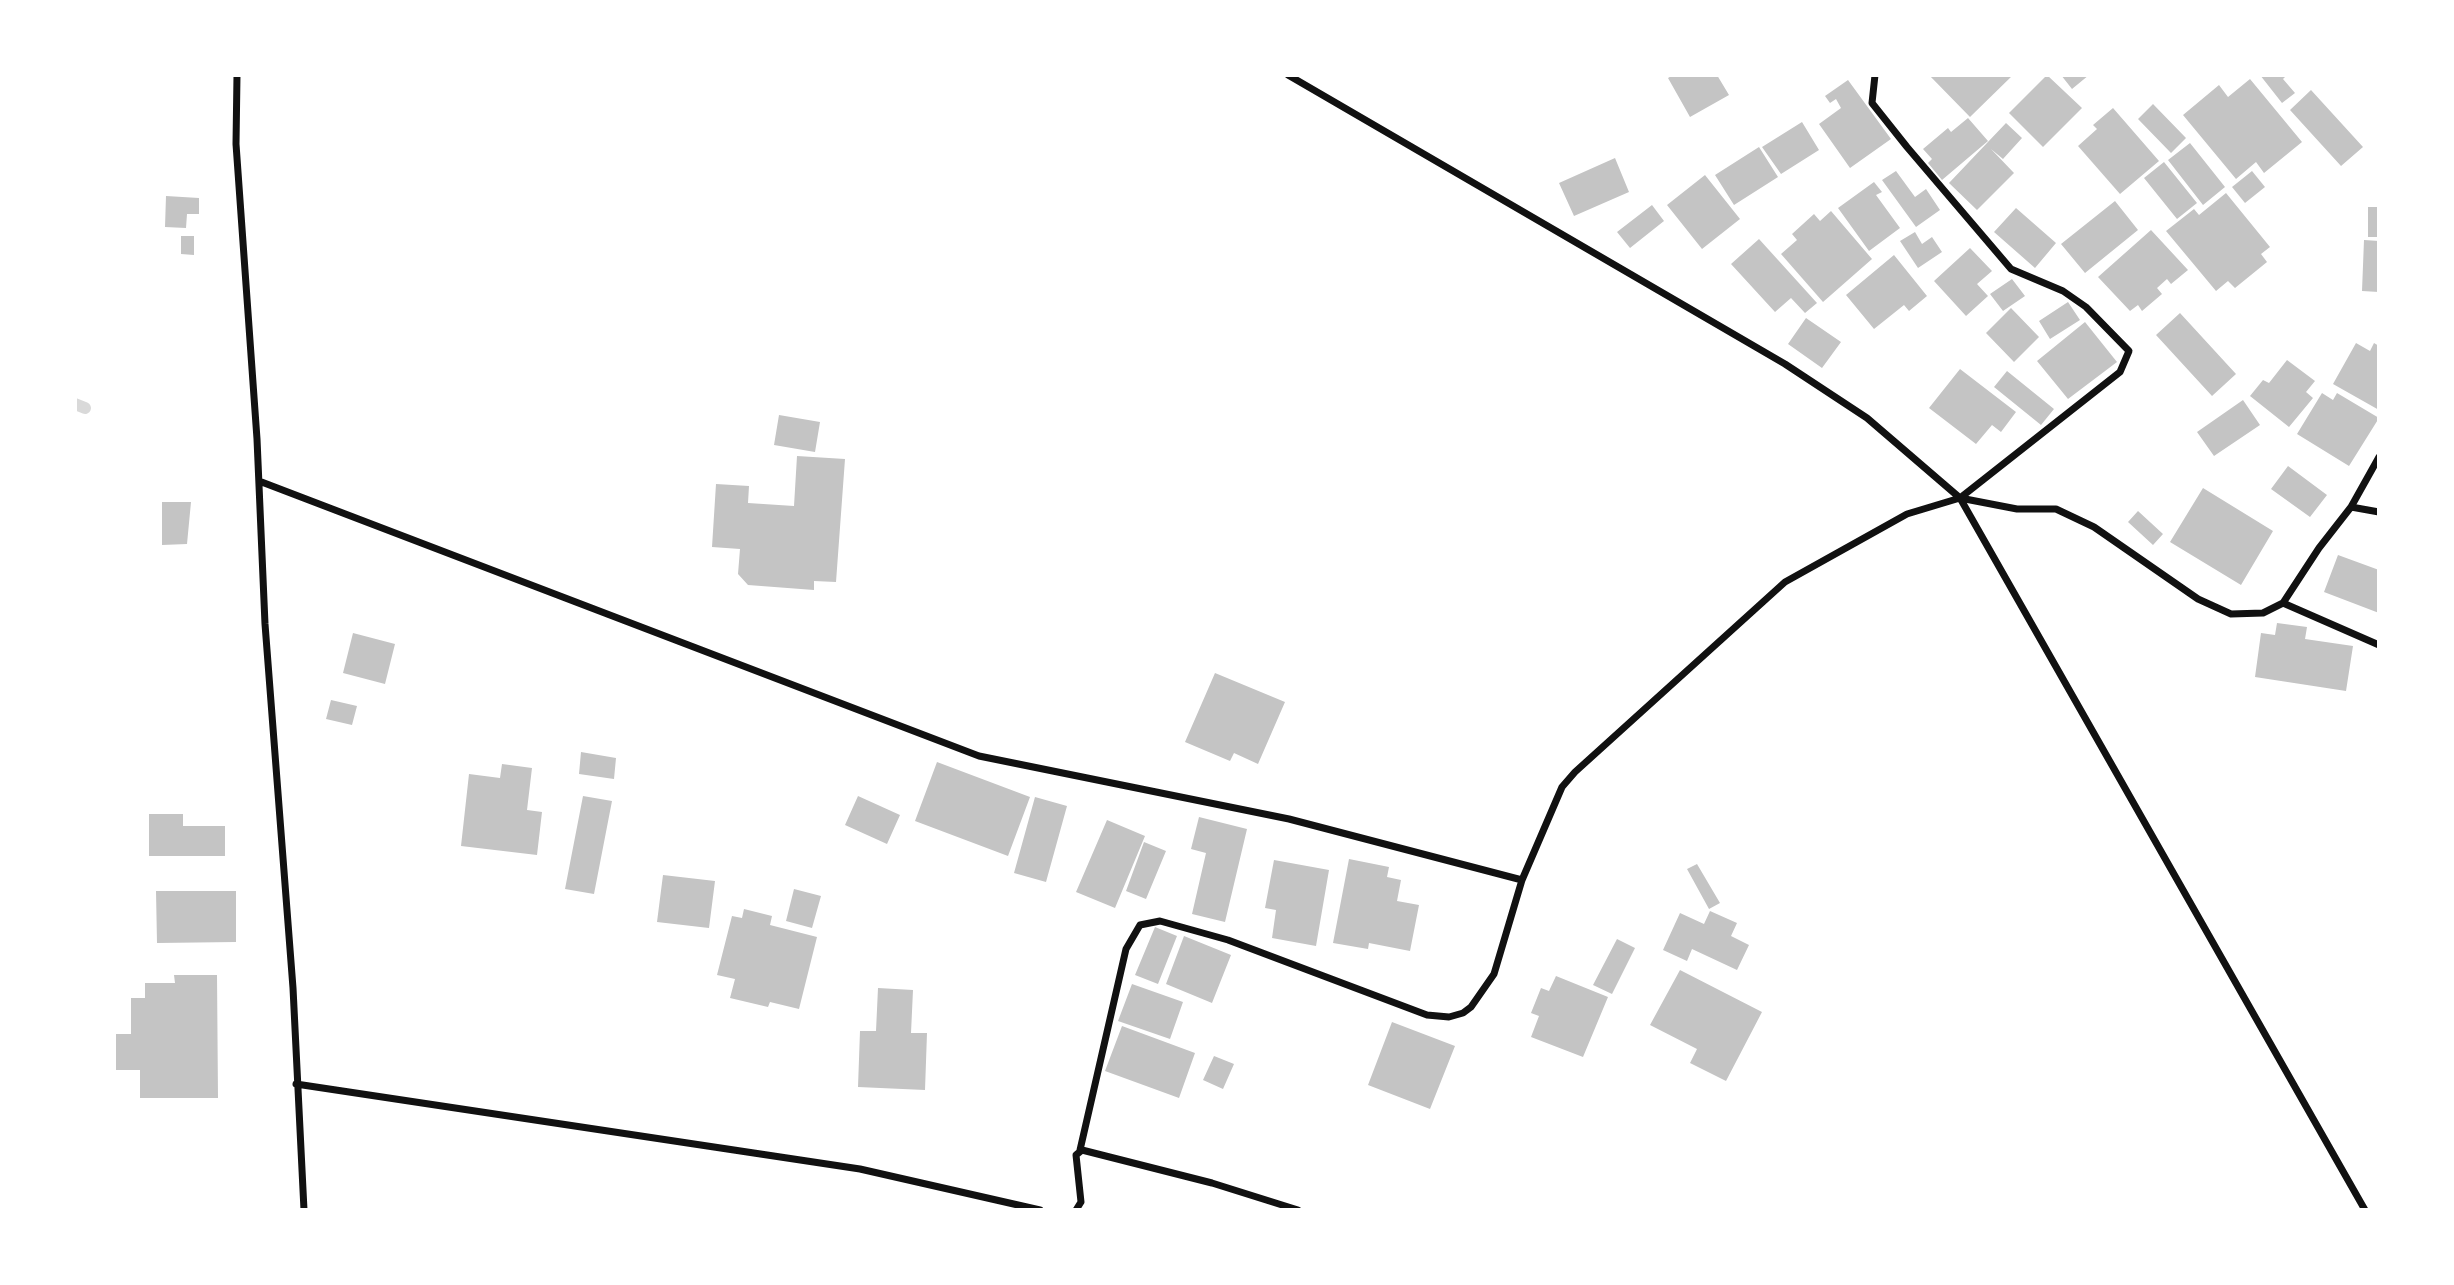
<!DOCTYPE html>
<style>
body{margin:0}
#map{position:relative;width:2454px;height:1285px;overflow:hidden;background:#fff;font-family:"Roboto Condensed",sans-serif}
canvas{display:block}
.frame{position:absolute;inset:0;border:77px solid #fff;pointer-events:none}
</style>
<div id="map">
<canvas width="2454" height="1285"></canvas>
<div class="frame"></div>
</div>
<script>
const ctx = document.querySelector('canvas').getContext('2d');
ctx.lineJoin = 'round';
function poly(rows) {
  const path = new Path2D();
  for (const r of rows) {
    path.moveTo(r[0], r[1]);
    for (let i = 2; i < r.length; i += 2) path.lineTo(r[i], r[i + 1]);
  }
  return path;
}
function strokePath(path, color, width, dash) {
  ctx.strokeStyle = color;
  ctx.lineWidth = width;
  ctx.lineCap = dash ? 'butt' : 'round';
  ctx.setLineDash(dash || []);
  ctx.stroke(path);
}
function fillPath(path, color) {
  ctx.fillStyle = color;
  ctx.fill(path, 'evenodd');
}
const stream = poly([
 [75,404,85,408]
]);
const building = poly([
 [1673,75,1717,75,1729,95,1690,117,1668,78],
 [1929,75,2013,75,1970,117],
 [2047,75,2082,108,2043,147,2009,113],
 [2061,75,2089,75,2072,89],
 [2260,75,2287,75,2283,79,2295,93,2282,103],
 [2250,79,2302,142,2264,173,2256,162,2236,179,2183,115,2219,85,2228,97],
 [1848,80,1891,139,1850,168,1819,124,1841,108,1836,99,1830,103,1825,96],
 [2311,90,2363,147,2341,166,2290,110],
 [2153,104,2186,138,2171,153,2138,119],
 [2113,108,2159,161,2120,194,2078,146,2097,129,2093,125],
 [1968,118,1988,141,1942,180,1928,163,1932,159,1923,149,1948,128,1951,132],
 [1802,122,1819,150,1781,174,1762,147],
 [2006,123,2022,138,2003,159,1991,149,2014,173,1977,210,1949,183],
 [2190,143,2225,187,2203,205,2168,160],
 [1759,147,1778,177,1734,205,1715,175],
 [1615,158,1629,192,1574,216,1559,183],
 [2164,162,2197,203,2177,219,2144,178],
 [1896,171,1915,197,1926,189,1940,210,1916,227,1882,180],
 [2252,171,2265,187,2245,203,2232,187],
 [1705,175,1740,219,1702,249,1667,205],
 [1874,182,1882,192,1876,195,1900,228,1869,251,1838,208],
 [2226,193,2270,247,2261,254,2267,262,2235,288,2228,281,2216,291,2166,231,2194,209,2199,215],
 [166,196,199,198,199,214,187,214,186,228,165,227],
 [2115,201,2138,230,2085,273,2061,244],
 [1652,205,1664,221,1630,248,1617,232],
 [2368,207,2379,207,2379,237,2368,237],
 [2016,208,2056,243,2035,268,1994,232],
 [1831,211,1872,259,1823,302,1781,254,1797,240,1792,234,1814,214,1820,221],
 [2151,230,2188,270,2171,284,2167,279,2157,288,2162,294,2142,311,2138,305,2130,311,2098,277],
 [1915,232,1922,244,1932,237,1942,252,1918,268,1900,241],
 [181,236,194,236,194,255,181,254],
 [1759,239,1817,303,1805,313,1791,298,1775,312,1731,264],
 [2364,240,2379,241,2379,292,2362,291],
 [1970,248,1992,271,1977,284,1988,296,1966,316,1934,281],
 [1894,255,1927,296,1909,311,1904,305,1874,329,1846,295],
 [2012,279,2025,296,2003,311,1990,294],
 [2068,302,2080,320,2050,339,2039,321],
 [2011,308,2039,337,2014,362,1986,333],
 [2180,313,2236,374,2212,396,2156,335],
 [1806,318,1841,342,1822,368,1788,344],
 [2085,322,2117,362,2068,399,2037,361],
 [2356,343,2370,351,2374,343,2379,346,2379,410,2333,384],
 [2287,360,2315,381,2306,392,2313,398,2289,427,2250,396,2263,380,2269,383],
 [1960,369,2016,412,2001,432,1992,425,1976,444,1929,408],
 [2007,371,2054,409,2041,425,1994,387],
 [2322,393,2333,400,2337,393,2379,418,2349,466,2297,434],
 [2243,400,2260,425,2214,456,2197,432],
 [779,415,820,422,815,452,774,445],
 [797,456,845,459,836,582,814,581,814,590,748,585,738,574,740,549,712,547,716,484,749,486,748,503,794,506],
 [2288,466,2327,495,2310,517,2271,489],
 [2203,488,2273,531,2241,585,2170,542],
 [162,502,191,502,187,544,162,545],
 [2138,511,2163,534,2153,545,2128,522],
 [2338,555,2379,570,2379,613,2324,592],
 [2277,623,2307,627,2305,639,2353,646,2346,691,2255,677,2261,633,2275,635],
 [353,633,395,644,385,684,343,673],
 [1215,673,1285,702,1258,764,1234,753,1230,761,1185,742],
 [331,700,357,706,352,725,326,719],
 [581,752,616,758,614,779,579,774],
 [937,762,1030,797,1008,856,915,821],
 [502,764,532,768,527,810,542,812,537,855,461,846,469,774,500,778],
 [583,796,612,801,594,894,565,889],
 [858,796,900,815,887,844,845,825],
 [1035,797,1067,806,1046,882,1014,873],
 [149,814,183,814,183,826,225,826,225,856,149,856],
 [1199,817,1247,829,1225,922,1192,914,1206,853,1191,849],
 [1107,820,1145,836,1115,908,1076,892],
 [1144,842,1166,851,1146,899,1126,891],
 [1349,859,1389,867,1387,877,1401,880,1397,901,1419,905,1410,951,1369,943,1368,949,1333,943],
 [1274,860,1329,870,1316,946,1272,938,1276,910,1265,908],
 [1697,864,1720,903,1709,909,1687,869],
 [663,875,715,881,709,928,657,922],
 [794,889,821,896,812,928,786,921],
 [156,891,236,891,236,942,157,943],
 [744,909,772,916,770,925,817,937,799,1009,770,1002,768,1007,730,998,735,979,717,975,732,916,742,918],
 [1710,911,1737,923,1731,936,1749,945,1737,970,1692,949,1687,961,1663,950,1680,913,1704,924],
 [1155,927,1177,936,1158,984,1135,975],
 [1184,936,1231,955,1212,1003,1166,984],
 [1617,939,1635,948,1612,994,1593,985],
 [1680,970,1762,1012,1726,1081,1690,1063,1697,1049,1650,1025],
 [174,975,217,975,218,1098,140,1098,140,1070,116,1070,116,1034,131,1034,131,998,145,998,145,983,175,983],
 [1556,976,1608,997,1583,1057,1531,1037,1539,1016,1531,1013,1541,988,1549,991],
 [1132,984,1183,1002,1170,1039,1118,1021],
 [878,988,913,990,911,1033,927,1033,925,1090,858,1087,860,1031,876,1031],
 [1392,1022,1455,1046,1430,1109,1368,1085],
 [1122,1026,1195,1053,1179,1098,1105,1071],
 [1214,1056,1234,1064,1223,1089,1203,1080]
]);
const minor = poly([
 [237,75,236,144,257,439,265,624,293,988,304,1210],
 [1288,75,1785,364,1867,418,1960,498,2365,1210],
 [259,481,979,756,1289,819,1522,880],
 [1960,498,2017,509,2056,509,2094,527,2198,599,2231,614,2263,613,2283,603,2319,548,2351,507,2379,457],
 [2351,507,2379,512],
 [2283,603,2379,645],
 [296,1084,860,1169,1040,1210],
 [1080,1150,1126,949,1140,925,1160,921,1228,940,1427,1015,1449,1017,1463,1013,1471,1007,1494,974,1522,880,1562,787,1575,772,1785,582,1907,514,1960,498,2120,372,2129,351,2086,307,2063,291,2011,269,1907,147,1872,103,1875,75],
 [1076,1210,1081,1202,1076,1155,1082,1150,1212,1183,1298,1210]
]);
strokePath(stream, '#d9d9d9', 12);
fillPath(building, '#c4c4c4');
strokePath(minor, '#111', 7);
</script>
